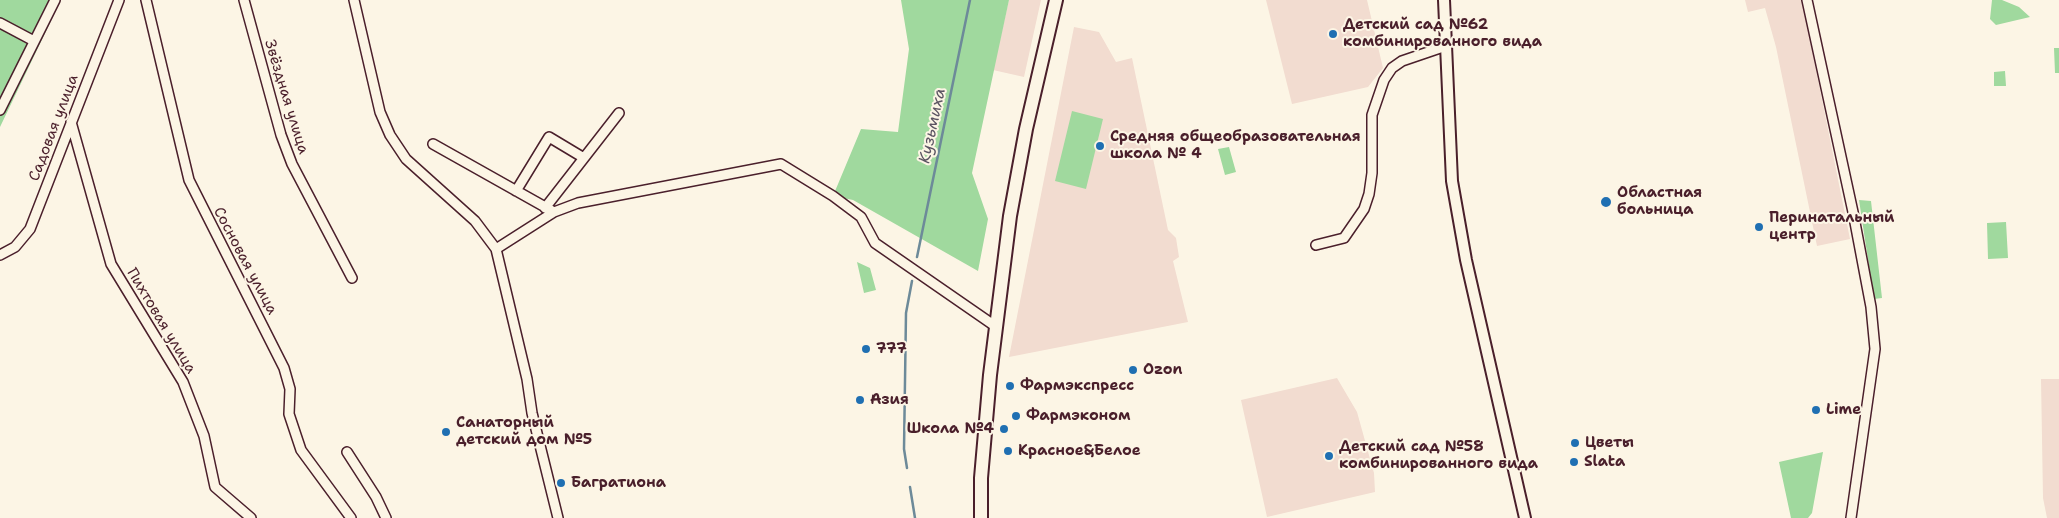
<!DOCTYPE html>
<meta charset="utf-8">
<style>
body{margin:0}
canvas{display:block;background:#fcf5e5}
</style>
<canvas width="2059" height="518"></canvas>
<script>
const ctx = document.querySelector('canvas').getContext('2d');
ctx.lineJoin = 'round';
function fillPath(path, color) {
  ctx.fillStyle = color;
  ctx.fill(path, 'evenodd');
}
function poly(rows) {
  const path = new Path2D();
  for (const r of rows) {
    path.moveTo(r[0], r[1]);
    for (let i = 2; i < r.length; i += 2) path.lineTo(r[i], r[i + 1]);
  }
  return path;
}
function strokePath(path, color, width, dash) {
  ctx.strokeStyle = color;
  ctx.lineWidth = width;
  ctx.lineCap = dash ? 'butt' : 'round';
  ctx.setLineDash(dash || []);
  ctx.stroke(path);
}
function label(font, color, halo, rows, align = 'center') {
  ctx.font = font + ' "Shantell Sans",sans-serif';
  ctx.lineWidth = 4;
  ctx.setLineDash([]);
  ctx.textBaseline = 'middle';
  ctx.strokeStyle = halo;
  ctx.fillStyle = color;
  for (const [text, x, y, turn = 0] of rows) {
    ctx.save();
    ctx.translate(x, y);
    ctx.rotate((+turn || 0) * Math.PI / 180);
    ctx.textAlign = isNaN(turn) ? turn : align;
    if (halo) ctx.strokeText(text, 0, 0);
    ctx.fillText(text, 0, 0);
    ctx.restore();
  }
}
const built = poly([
 [1009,0,1041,0,1024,77,993,70],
 [1266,0,1367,0,1383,68,1368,87,1292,104],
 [1745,0,1802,0,1850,239,1817,246,1776,47,1765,8,1748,12],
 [1074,27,1099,32,1116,62,1132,58,1168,230,1176,238,1179,257,1173,261,1188,322,1009,357],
 [1337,378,1357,412,1374,473,1375,492,1267,517,1241,400],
 [2041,379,2059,379,2059,518,2047,518,2043,498]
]);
const green = poly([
 [0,0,61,0,0,127],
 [901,0,1009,0,972,173,988,219,978,271,853,200,833,196,861,129,898,132,909,49],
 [1992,0,2002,0,2019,7,2030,17,1996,25,1990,19],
 [2054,48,2059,48,2059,73,2055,73],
 [2005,71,2006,86,1994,86,1994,72],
 [1072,111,1103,119,1086,189,1055,181],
 [1229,147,1236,172,1225,175,1218,149],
 [1859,200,1871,201,1882,298,1874,299],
 [2006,222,2008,258,1988,259,1987,223],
 [857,262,870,268,876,290,864,293],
 [1823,452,1812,513,1808,518,1791,518,1779,462]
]);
const stream = poly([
 [917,257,970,0],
 [907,468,904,449,906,313,912,281],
 [910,487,915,518]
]);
const minor = poly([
 [146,0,189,180,284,368,290,389,289,414,301,450,351,518],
 [244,0,281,135,292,164,352,278],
 [354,0,380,112,390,135,406,159,475,221,496,249,527,379,532,413,558,518],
 [1807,0,1853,212,1871,307,1875,349,1851,518],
 [0,23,34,41],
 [0,110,55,0],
 [71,122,111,264,183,382,204,436,215,487,251,518],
 [433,144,554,212],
 [516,191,549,137,584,158],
 [545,208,619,113],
 [1316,245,1344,238,1364,209,1369,194,1372,173,1372,115,1384,80,1392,68,1402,61,1446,46],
 [496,249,554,212,578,203,781,164,833,196,861,217,875,243,995,326],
 [0,255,15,247,30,229,119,0],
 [347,452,376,497,386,518]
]);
const tertiary = poly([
 [1444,0,1452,181,1466,260,1525,518]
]);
const secondary = poly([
 [981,518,981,478,990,375,1010,216,1026,129,1056,0]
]);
const markers = [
 [1333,34,5,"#1f6fb2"],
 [1100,146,5,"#1f6fb2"],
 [1606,202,6,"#1f6fb2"],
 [1759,227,5,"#1f6fb2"],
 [866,349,5,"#1f6fb2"],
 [1133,370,5,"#1f6fb2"],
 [1010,386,5,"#1f6fb2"],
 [860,400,5,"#1f6fb2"],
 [1816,410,5,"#1f6fb2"],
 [1016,416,5,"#1f6fb2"],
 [1004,429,5,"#1f6fb2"],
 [446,432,5,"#1f6fb2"],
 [1575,443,5,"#1f6fb2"],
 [1008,451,5,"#1f6fb2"],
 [1329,456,5,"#1f6fb2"],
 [1574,462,5,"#1f6fb2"],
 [561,483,5,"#1f6fb2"]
];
const poiNames = [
 ["Детский сад №62",1343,25],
 ["комбинированного вида",1343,42],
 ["Средняя общеобразовательная",1110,137],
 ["школа № 4",1110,154],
 ["Областная",1617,193],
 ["больница",1617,210],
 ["Перинатальный",1769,218],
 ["центр",1769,235],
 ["777",876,349],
 ["Ozon",1143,370],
 ["Фармэкспресс",1020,386],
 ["Азия",870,400],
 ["Lime",1826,410],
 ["Фармэконом",1026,416],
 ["Санаторный",456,423],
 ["детский дом №5",456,440],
 ["Школа №4",994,429,"right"],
 ["Цветы",1585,443],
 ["Детский сад №58",1339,447],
 ["комбинированного вида",1339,464],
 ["Красное&Белое",1018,451],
 ["Slata",1584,462],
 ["Багратиона",571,483]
];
const streetNames = [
 ["Звёздная улица",286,97,73],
 ["Садовая улица",54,128,-69],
 ["Сосновая улица",245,261,62],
 ["Пихтовая улица",161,321,59]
];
const waterNames = [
 ["Кузьмиха",933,126,-78]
];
fillPath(built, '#f2dcd0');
fillPath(green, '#a0d99e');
strokePath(stream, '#6d8a99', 2.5);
strokePath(minor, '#4a1f2b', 12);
strokePath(tertiary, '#4a1f2b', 14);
strokePath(secondary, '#4a1f2b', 16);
strokePath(minor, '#fcf5e5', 9);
strokePath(tertiary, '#fcf5e5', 10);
strokePath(secondary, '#fcf5e5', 12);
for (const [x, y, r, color] of markers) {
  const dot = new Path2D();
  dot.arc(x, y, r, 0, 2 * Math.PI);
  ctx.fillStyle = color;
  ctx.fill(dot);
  strokePath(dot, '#fcf5e5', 2);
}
label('bold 15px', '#4a1f2b', '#fcf5e5', poiNames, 'left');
label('15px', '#4a1f2b', '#fcf5e5', streetNames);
label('italic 16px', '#5b5462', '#fcf5e5', waterNames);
</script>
